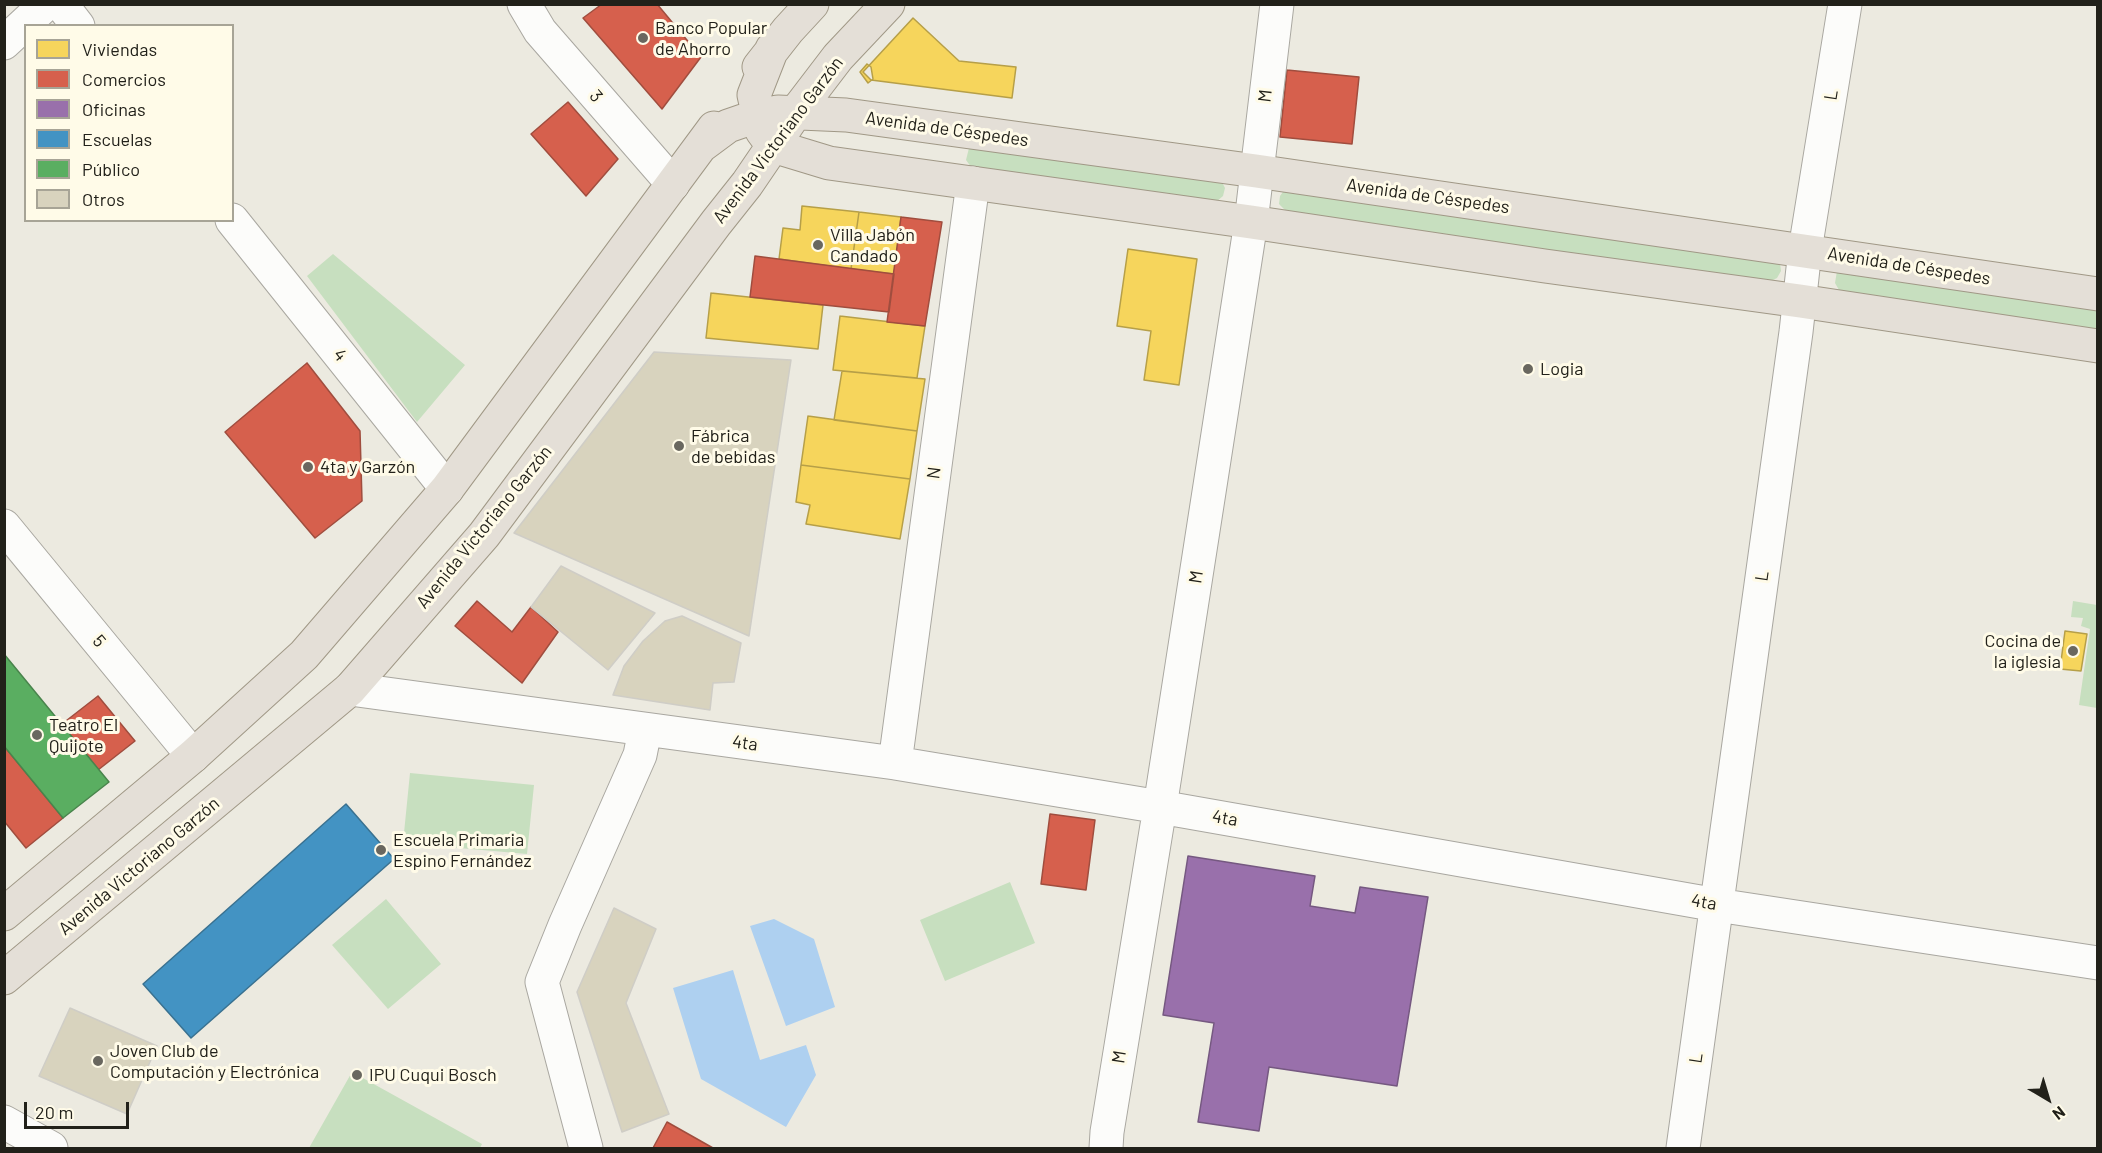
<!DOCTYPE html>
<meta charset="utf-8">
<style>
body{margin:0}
#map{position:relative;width:2102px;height:1153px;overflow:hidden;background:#eceae0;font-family:Barlow,sans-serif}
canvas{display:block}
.frame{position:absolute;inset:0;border:6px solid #22211a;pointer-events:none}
.legend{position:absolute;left:24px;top:24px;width:210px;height:198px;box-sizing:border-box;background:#fffbe8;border:2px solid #a7a496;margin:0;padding:8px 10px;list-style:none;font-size:18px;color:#22211a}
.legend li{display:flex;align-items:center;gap:12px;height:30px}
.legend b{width:30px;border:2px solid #a7a496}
.north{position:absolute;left:2018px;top:1069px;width:60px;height:60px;-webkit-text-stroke:4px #fffbe8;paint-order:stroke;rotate:142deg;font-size:16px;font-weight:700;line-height:24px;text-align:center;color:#22211a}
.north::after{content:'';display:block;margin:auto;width:21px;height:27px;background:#22211a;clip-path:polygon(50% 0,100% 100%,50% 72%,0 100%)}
.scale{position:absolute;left:24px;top:1102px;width:105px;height:27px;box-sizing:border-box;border:3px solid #22211a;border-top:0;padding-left:8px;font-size:18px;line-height:21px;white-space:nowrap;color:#22211a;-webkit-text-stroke:4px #fffbe8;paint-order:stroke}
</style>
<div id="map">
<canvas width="2102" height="1153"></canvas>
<div class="frame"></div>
<ul class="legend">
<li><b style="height:16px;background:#f6d55c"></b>Viviendas</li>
<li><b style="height:16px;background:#d6604d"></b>Comercios</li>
<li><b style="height:16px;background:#9970ab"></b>Oficinas</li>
<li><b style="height:16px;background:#4393c3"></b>Escuelas</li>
<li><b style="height:16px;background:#5aae61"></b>Público</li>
<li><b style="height:16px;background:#d8d3be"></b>Otros</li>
</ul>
<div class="north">N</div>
<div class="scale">20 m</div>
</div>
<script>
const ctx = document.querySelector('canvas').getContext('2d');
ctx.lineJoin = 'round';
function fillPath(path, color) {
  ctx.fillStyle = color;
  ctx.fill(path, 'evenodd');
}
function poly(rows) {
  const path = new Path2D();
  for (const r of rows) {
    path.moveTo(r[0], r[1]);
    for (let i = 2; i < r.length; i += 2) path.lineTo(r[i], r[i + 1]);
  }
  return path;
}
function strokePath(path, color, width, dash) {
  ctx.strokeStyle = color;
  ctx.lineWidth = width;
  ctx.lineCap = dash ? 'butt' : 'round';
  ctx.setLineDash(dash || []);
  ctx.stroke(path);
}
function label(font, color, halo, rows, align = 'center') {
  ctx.font = font + ' Barlow,sans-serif';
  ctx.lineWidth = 6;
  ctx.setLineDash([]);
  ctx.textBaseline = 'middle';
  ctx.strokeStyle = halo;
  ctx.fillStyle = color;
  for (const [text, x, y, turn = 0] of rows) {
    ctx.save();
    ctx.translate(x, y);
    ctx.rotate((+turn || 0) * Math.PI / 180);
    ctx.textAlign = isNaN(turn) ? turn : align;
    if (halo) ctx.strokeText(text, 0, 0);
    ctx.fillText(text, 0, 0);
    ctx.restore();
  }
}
const green = poly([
 [969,148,1221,180,1225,188,1223,196,1216,202,971,167,966,160],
 [1285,189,1780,263,1781,271,1777,278,1769,282,1288,213,1279,204,1280,196],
 [333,254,465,365,417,422,307,276],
 [1837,271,2097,305,2097,331,1844,292,1839,290,1835,283],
 [2073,601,2097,605,2097,708,2079,705,2090,629,2081,626,2083,618,2071,617],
 [410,773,534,785,527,854,403,843],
 [1010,882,1035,943,945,981,920,920],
 [386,899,441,964,388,1009,332,945],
 [352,1072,482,1144,480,1148,309,1148]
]);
const water = poly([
 [774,919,814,939,835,1007,786,1026,750,926],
 [733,970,760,1060,806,1045,816,1075,786,1127,701,1079,673,988]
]);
const homes = poly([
 [913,18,959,61,1016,67,1012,98,871,80,863,72,913,18],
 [867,64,871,67,873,79,868,83,860,72,867,64],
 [802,206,859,212,851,269,779,259,783,228,800,230,802,206],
 [859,212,901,217,894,274,851,269,859,212],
 [1128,249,1197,259,1179,385,1144,380,1151,331,1117,326,1128,249],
 [711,293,823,305,818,349,706,338,711,293],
 [840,316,925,326,917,378,833,370,840,316],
 [842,371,925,379,917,431,834,420,842,371],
 [808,416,917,431,910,479,801,465,808,416],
 [801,465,910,479,900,539,806,524,810,505,796,502,801,465],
 [2065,631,2087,634,2081,671,2060,669,2065,631]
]);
const shops = poly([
 [602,4,657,4,701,57,662,109,583,18,602,4],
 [1287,70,1359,77,1352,144,1280,137,1287,70],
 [568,102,618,159,586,196,531,134,568,102],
 [901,217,942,222,925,326,887,322,901,217],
 [755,256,894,274,889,312,750,297,755,256],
 [307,363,360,431,362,501,315,538,225,432,307,363],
 [477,601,512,632,531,607,558,632,522,683,455,626,477,601],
 [98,696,135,741,98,770,62,724,98,696],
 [4,746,63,818,26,848,4,821,4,746],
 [1050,814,1095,820,1086,890,1041,884,1050,814],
 [667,1122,713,1148,653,1148,667,1122]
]);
const offices = poly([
 [1188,856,1315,876,1310,906,1355,913,1360,887,1428,897,1397,1086,1269,1067,1259,1131,1198,1122,1214,1023,1163,1015,1188,856]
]);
const schools = poly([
 [346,804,394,859,191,1038,143,984,346,804]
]);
const public = poly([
 [4,654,109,782,63,818,4,746,4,654]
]);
const building = poly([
 [654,352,791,360,749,636,514,533,654,352],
 [561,566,655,613,608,670,531,607,561,566],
 [682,616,741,643,734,682,713,683,710,710,613,695,624,666,643,641,665,621,682,616],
 [614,908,656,929,626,1003,669,1114,622,1132,577,992,614,908],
 [70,1008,157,1046,127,1114,39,1076,70,1008]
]);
const minor = poly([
 [61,4,78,26],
 [524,4,540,31,673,184],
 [4,43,46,4],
 [232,220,447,489],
 [4,526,193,756],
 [350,689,895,763,1160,807,1717,905,2098,963],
 [895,763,973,183],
 [4,1122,51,1148],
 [586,1148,542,982,565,925,640,755,645,730],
 [1106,1148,1107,1132,1160,807,1251,222,1277,4],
 [1683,1148,1796,332,1805,250,1845,4]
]);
const major = poly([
 [772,49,754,95,762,131,773,146,829,163,1251,222,1545,266,1800,301,2098,346],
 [759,67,788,30,812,4],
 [701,146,728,126,757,116,778,112,846,115,1256,171,2098,294],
 [4,914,193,756,304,655,447,489,714,128],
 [4,978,350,689,484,535,716,223,747,184,796,112,838,57,888,4]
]);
const markers = [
 [643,38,6,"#69675f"],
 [818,245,6,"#69675f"],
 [1528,369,6,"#69675f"],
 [679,446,6,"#69675f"],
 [308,467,6,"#69675f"],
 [2073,651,6,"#69675f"],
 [37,735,6,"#69675f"],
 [381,850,6,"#69675f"],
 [98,1061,6,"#69675f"],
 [357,1075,6,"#69675f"]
];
const poiNames = [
 ["Banco Popular",655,28],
 ["de Ahorro",655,49],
 ["Villa Jabón",830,235],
 ["Candado",830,256],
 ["Logia",1540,369],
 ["Fábrica",691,436],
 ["de bebidas",691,457],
 ["4ta y Garzón",320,467],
 ["Cocina de",2061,641,"right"],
 ["la iglesia",2061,662,"right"],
 ["Teatro El",49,725],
 ["Quijote",49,746],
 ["Escuela Primaria",393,840],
 ["Espino Fernández",393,861],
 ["Joven Club de",110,1051],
 ["Computación y Electrónica",110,1072],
 ["IPU Cuqui Bosch",369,1075]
];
const streetNames = [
 ["L",1831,95,-81],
 ["3",596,96,49],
 ["M",1265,96,-83],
 ["Avenida de Céspedes",947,129,8],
 ["Avenida Victoriano Garzón",778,140,-53],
 ["Avenida de Céspedes",1428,196,8],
 ["Avenida de Céspedes",1909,266,9],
 ["4",340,355,52],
 ["N",934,473,-82],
 ["Avenida Victoriano Garzón",484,527,-51],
 ["L",1762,576,-82],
 ["M",1196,577,-81],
 ["5",99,641,51],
 ["4ta",745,743,8],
 ["4ta",1225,818,10],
 ["Avenida Victoriano Garzón",139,866,-40],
 ["4ta",1704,902,10],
 ["M",1119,1057,-81],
 ["L",1696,1058,-82]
];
fillPath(green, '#c7dfbf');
fillPath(water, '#aed0f0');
fillPath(homes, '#f6d55c');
strokePath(homes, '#b69f48', 1.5);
fillPath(shops, '#d6604d');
strokePath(shops, '#a04d3e', 1.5);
fillPath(offices, '#9970ab');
strokePath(offices, '#755880', 1.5);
fillPath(schools, '#4393c3');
strokePath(schools, '#397190', 1.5);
fillPath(public, '#5aae61');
strokePath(public, '#49844c', 1.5);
fillPath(building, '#d8d3be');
strokePath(building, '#cfcdc6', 1.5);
strokePath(minor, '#a9a7a0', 35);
strokePath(major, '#a09886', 35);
strokePath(minor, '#fcfcfa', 33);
strokePath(major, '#e4dfd7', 33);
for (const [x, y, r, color] of markers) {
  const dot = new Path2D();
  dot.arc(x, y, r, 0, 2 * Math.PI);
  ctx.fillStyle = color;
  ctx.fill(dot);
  strokePath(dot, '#fffbe8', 2);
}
label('18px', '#22211a', '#fffbe8', poiNames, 'left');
label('18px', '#22211a', '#fffbe8', streetNames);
</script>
